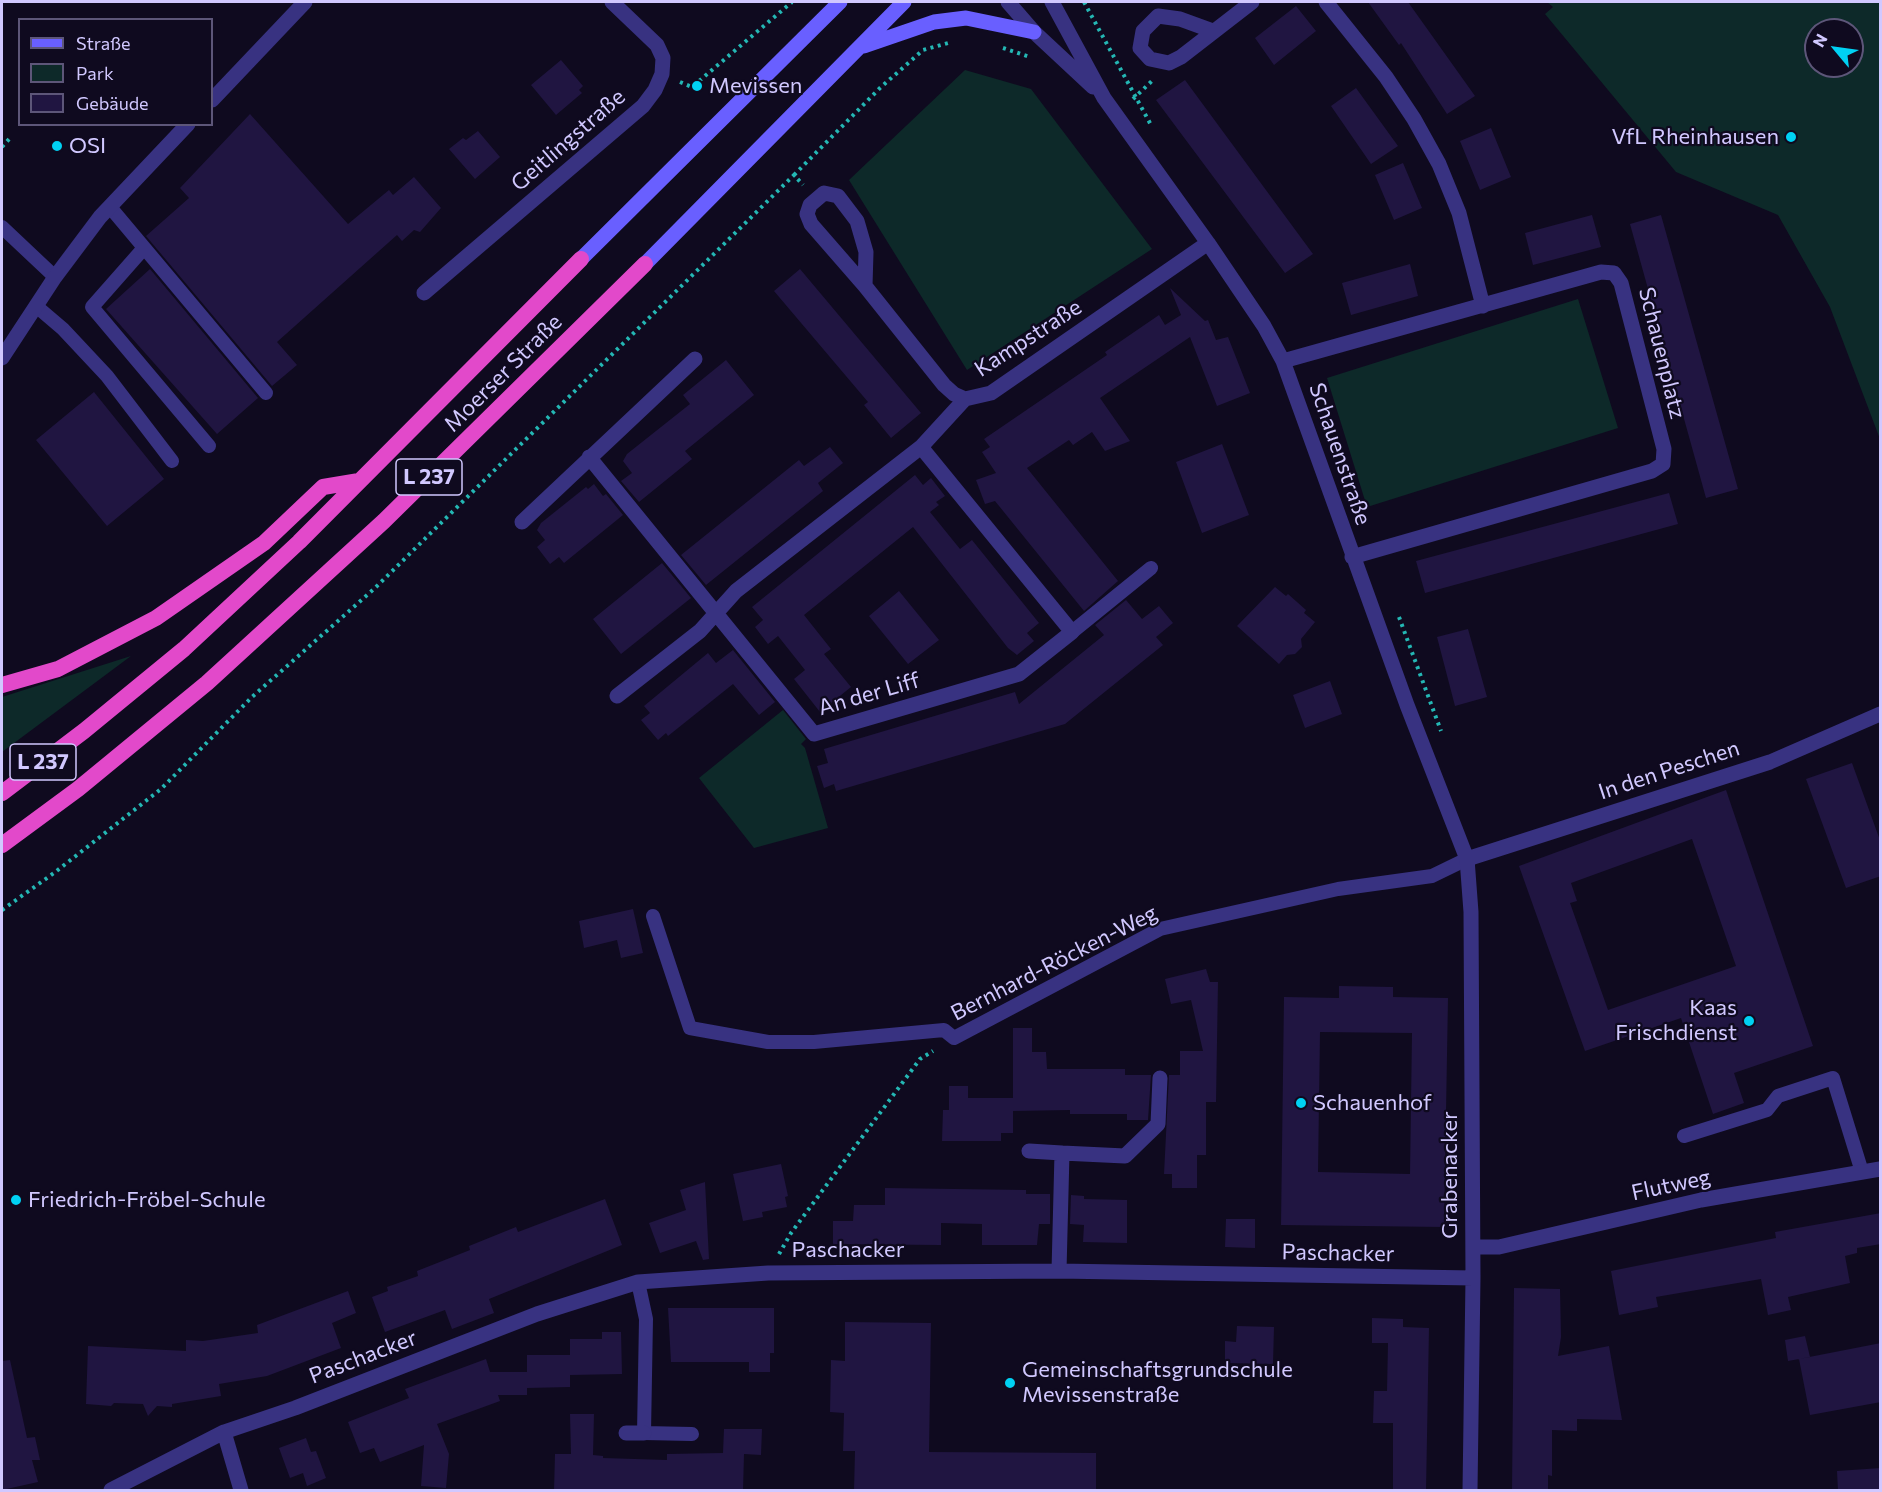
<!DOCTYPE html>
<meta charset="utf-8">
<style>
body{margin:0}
#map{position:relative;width:1882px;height:1492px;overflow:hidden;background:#0f0a1f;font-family:Commissioner,sans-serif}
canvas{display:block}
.frame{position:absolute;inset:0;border:3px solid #d1c8ff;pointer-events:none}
.legend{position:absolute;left:18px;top:18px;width:195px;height:108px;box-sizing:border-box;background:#0f0a1f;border:2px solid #5d5679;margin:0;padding:8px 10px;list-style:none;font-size:18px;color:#d1c8ff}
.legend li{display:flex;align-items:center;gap:12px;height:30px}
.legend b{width:30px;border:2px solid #5d5679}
.north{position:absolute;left:1804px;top:18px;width:60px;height:60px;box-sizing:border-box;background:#0f0a1f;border:2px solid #5d5679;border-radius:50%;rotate:299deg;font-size:16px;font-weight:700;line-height:24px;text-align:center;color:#d1c8ff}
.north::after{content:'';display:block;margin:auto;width:21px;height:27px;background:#00d1f3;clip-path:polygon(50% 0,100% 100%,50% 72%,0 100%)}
</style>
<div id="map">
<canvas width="1882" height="1492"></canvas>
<div class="frame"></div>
<ul class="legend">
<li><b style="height:8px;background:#695fff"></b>Straße</li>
<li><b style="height:16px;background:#0d2929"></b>Park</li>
<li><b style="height:16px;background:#201541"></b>Gebäude</li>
</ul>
<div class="north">N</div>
</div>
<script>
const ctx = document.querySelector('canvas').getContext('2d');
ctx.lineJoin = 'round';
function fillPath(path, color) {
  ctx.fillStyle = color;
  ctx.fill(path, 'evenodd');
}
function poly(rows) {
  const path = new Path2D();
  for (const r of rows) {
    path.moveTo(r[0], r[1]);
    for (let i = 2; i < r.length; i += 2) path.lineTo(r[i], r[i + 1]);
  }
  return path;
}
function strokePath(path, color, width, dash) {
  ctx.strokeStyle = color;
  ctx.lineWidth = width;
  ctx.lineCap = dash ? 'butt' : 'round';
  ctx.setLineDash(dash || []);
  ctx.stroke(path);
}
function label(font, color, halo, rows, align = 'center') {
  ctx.font = font + ' Commissioner,sans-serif';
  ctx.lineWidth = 4.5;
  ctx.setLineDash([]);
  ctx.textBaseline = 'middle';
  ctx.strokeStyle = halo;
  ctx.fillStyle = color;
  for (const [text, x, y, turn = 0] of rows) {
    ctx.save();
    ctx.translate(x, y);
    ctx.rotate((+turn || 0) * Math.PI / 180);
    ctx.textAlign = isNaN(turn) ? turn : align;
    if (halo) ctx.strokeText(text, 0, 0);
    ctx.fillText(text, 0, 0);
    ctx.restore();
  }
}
const green = poly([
 [1547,2,1880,2,1880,439,1830,307,1778,215,1676,172,1545,14,1553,7],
 [1816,30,1852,30,1852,66,1816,66],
 [965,70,1031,89,1152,249,967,370,849,180],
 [1578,299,1618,428,1367,507,1327,378],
 [131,656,2,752,2,697],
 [783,710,806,739,801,744,805,748,828,828,754,848,699,778]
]);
const building = poly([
 [1368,2,1408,2,1475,96,1447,114,1401,43,1399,45],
 [1296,6,1316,31,1274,65,1255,38],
 [561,60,583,86,579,90,582,93,556,115,531,85],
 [1185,80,1313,254,1285,273,1156,100],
 [1356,88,1398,146,1371,164,1331,106],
 [250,114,348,224,389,190,393,195,414,177,441,208,420,232,414,230,402,241,397,235,277,342,297,365,272,386,146,236,189,198,180,188],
 [1491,128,1511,177,1480,190,1460,141],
 [478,131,500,157,475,179,449,149,463,138,466,140],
 [1403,163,1422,208,1394,220,1375,175],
 [1592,215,1601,247,1533,265,1525,233],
 [1661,215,1738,489,1706,498,1630,224],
 [1410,264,1418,296,1351,315,1342,283],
 [150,269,258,398,217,434,106,309],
 [800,269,921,413,891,438,864,405,868,402,774,291],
 [1170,288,1205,321,1208,320,1216,340,1228,337,1250,393,1217,406,1190,337,1100,398,1130,441,1105,451,1092,432,1073,445,1069,440,1027,468,1118,581,1084,611,995,501,985,504,976,480,996,473,982,452,990,447,984,439,1107,355,1105,352,1159,315,1165,325,1181,315],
 [726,360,754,395,685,451,692,459,639,502,621,481,632,473,623,461,627,454,690,404,683,395],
 [94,392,164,479,107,526,36,440],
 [1222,444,1249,515,1202,533,1176,462],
 [830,447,843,463,818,483,823,491,706,585,681,555,799,460,804,466],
 [915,475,923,485,931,478,945,496,936,502,939,505,930,512,960,549,972,540,1039,623,1027,633,1034,641,1017,655,1008,648,913,527,804,615,831,649,824,654,851,687,820,712,794,679,805,670,778,636,768,644,755,627,763,620,752,607],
 [594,484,603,496,606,494,623,515,564,563,559,557,550,564,537,547,545,540,537,530,541,523,586,487,588,489],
 [1669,493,1678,524,1425,593,1416,561],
 [662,563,691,598,621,654,593,619],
 [1275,587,1286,596,1288,594,1306,610,1304,613,1315,622,1301,639,1302,647,1295,654,1287,655,1279,664,1237,626],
 [899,591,939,640,908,664,869,616],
 [1126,600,1142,619,1159,606,1173,623,1156,637,1163,645,1065,724,836,791,834,784,824,788,817,766,828,763,824,749,1015,692,1019,704,1104,635,1095,625],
 [1468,629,1487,697,1455,706,1437,637],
 [733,650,775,702,759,715,733,684,668,736,666,733,658,740,641,720,650,713,644,706,708,653,716,663],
 [1330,681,1342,714,1305,728,1293,695],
 [1852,763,1881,843,1881,876,1846,888,1806,779],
 [1726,790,1813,1046,1734,1073,1744,1103,1713,1114,1681,1018,1585,1051,1519,866],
 [1692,839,1736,966,1608,1010,1570,903,1577,901,1571,883],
 [633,909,643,953,621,958,617,940,584,948,579,921],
 [1206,969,1210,982,1218,982,1216,1102,1206,1102,1206,1155,1197,1155,1197,1188,1172,1188,1172,1174,1164,1174,1169,1075,1180,1075,1180,1051,1203,1051,1191,1000,1171,1004,1165,979],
 [1339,986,1393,987,1393,997,1448,998,1444,1227,1281,1225,1284,997,1339,998],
 [1320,1032,1412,1033,1410,1174,1318,1172],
 [1013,1028,1032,1028,1032,1052,1046,1052,1047,1069,1125,1069,1125,1075,1151,1075,1148,1120,1127,1120,1127,1114,1070,1114,1070,1110,1013,1111],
 [949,1086,968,1086,968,1098,1013,1098,1013,1133,1001,1133,1001,1141,942,1141,943,1110,949,1110],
 [781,1164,788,1196,785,1197,787,1207,762,1212,763,1217,743,1221,733,1174],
 [705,1182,709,1259,703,1260,696,1241,660,1253,649,1223,686,1210,680,1190],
 [885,1188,1026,1190,1026,1194,1050,1194,1050,1224,1039,1224,1037,1245,982,1245,982,1224,941,1223,941,1245,833,1244,833,1221,853,1221,854,1205,885,1205],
 [1071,1195,1084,1196,1084,1199,1127,1200,1127,1243,1083,1242,1084,1225,1070,1224],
 [605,1199,622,1245,489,1299,494,1313,452,1329,445,1310,385,1332,372,1297,388,1291,387,1287,418,1276,417,1271,470,1250,469,1246,516,1227,518,1232],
 [1881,1213,1881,1244,1857,1248,1857,1253,1845,1256,1850,1283,1788,1297,1791,1310,1768,1315,1761,1279,1656,1297,1658,1307,1619,1315,1611,1271,1776,1238,1775,1232],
 [1226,1219,1255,1219,1255,1248,1225,1247],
 [1514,1288,1560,1289,1561,1337,1558,1356,1609,1346,1622,1420,1577,1419,1577,1431,1552,1430,1552,1476,1548,1475,1548,1491,1512,1491],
 [348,1291,356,1313,332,1323,341,1348,267,1376,219,1384,221,1396,172,1404,172,1407,157,1406,148,1416,143,1404,114,1403,111,1406,86,1404,88,1346,186,1351,186,1340,203,1341,258,1333,257,1325],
 [668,1308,774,1308,774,1353,770,1353,770,1372,749,1372,749,1362,671,1362],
 [1372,1318,1403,1319,1403,1327,1429,1328,1426,1491,1393,1491,1393,1423,1373,1423,1374,1391,1387,1391,1388,1343,1372,1343],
 [845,1322,931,1323,929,1452,1096,1453,1096,1491,854,1491,855,1451,843,1451,844,1413,830,1412,831,1360,845,1361],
 [1237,1326,1274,1327,1273,1364,1225,1363,1225,1341,1236,1342],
 [602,1332,621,1332,622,1374,570,1375,570,1387,527,1388,527,1395,498,1395,500,1401,437,1424,449,1454,446,1488,421,1486,424,1445,380,1462,374,1448,360,1453,348,1422,409,1398,405,1389,486,1359,490,1372,527,1372,527,1380,527,1355,570,1355,570,1339,602,1339],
 [1805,1336,1810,1357,1788,1361,1785,1340],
 [1881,1343,1881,1402,1810,1415,1799,1359],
 [10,1360,27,1438,35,1437,40,1460,32,1460,38,1482,2,1490,2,1361],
 [570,1414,594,1414,593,1455,603,1456,603,1458,667,1460,667,1454,723,1453,724,1429,762,1429,761,1455,744,1454,743,1491,554,1491,555,1454,571,1454],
 [306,1438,311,1452,316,1451,326,1478,307,1486,303,1473,290,1478,279,1448],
 [1881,1468,1881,1491,1838,1491,1837,1471]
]);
const path = poly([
 [1084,2,1151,125],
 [1003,48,1030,57],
 [680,82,692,87,792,2],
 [1133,99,1154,79],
 [2,147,11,137],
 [794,175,880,88,923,50,952,42],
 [1399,617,1441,731],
 [2,910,54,873,161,789,252,697,374,589,794,175,803,185],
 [779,1254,791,1233,920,1059,933,1051]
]);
const service = poly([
 [110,207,266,393],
 [2,227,55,277],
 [144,248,92,307,209,446],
 [36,306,63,329,107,376,172,461],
 [1072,632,1151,568],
 [653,916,690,1028,768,1042,814,1042,944,1030,954,1038,1160,929,1338,889,1432,876,1467,859],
 [1684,1136,1767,1110,1778,1096,1833,1078,1862,1172],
 [638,1282,646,1319,644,1433,692,1434]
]);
const minor = poly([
 [1008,2,1034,32,1093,87],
 [1052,2,1104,98,1208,243,1264,326,1283,361,1407,705,1467,859,1471,912,1473,1278,1470,1490],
 [1326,2,1386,77,1414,119,1439,164,1459,213,1483,306],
 [1213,31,1180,19,1158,16,1143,31,1140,48,1150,59,1169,63,1181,57,1252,2],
 [212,100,305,2],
 [865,286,811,224,807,214,810,205,824,193,838,196,857,221,866,252,865,286,944,385,954,394,965,399,991,393,1208,243],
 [424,293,643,106,655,90,662,74,663,58,657,45,612,2],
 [2,358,55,277,100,217,188,124],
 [1283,361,1601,272,1614,273,1621,283,1664,449,1663,464,1652,471,1352,557],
 [589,457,814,734,1019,674,1072,632,921,447],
 [522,522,695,359],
 [617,696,700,631,736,591,921,447,965,399],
 [1467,859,1770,762,1880,714],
 [1029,1151,1062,1153],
 [1473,1247,1499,1247,1701,1200,1880,1169],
 [1059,1271,1062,1153,1125,1156,1158,1124,1160,1078],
 [224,1432,241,1490],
 [626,1433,644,1433],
 [111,1490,224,1432,295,1408,537,1314,638,1282,768,1273,1059,1271,1473,1278]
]);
const secondary = poly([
 [864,46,934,22,966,18,1034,32],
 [581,259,840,2],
 [645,264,904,2]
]);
const trunk = poly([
 [2,685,58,669,156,618,264,543,323,487,359,481],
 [2,793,84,731,184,649,299,542,581,259],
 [2,845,78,789,207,683,384,521,645,264]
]);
const markers = [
 [697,86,6,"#00d1f3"],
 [1791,137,6,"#00d1f3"],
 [57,146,6,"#00d1f3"],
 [1749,1021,6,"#00d1f3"],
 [1301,1103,6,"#00d1f3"],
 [16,1200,6,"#00d1f3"],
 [1010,1383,6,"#00d1f3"]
];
const shields = [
 [429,477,66],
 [43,762,66]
];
const shieldNames = [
 ["L 237",429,477],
 ["L 237",43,762]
];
const poiNames = [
 ["Mevissen",709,86],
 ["VfL Rheinhausen",1779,137,"right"],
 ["OSI",69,146],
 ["Kaas",1737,1008,"right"],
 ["Frischdienst",1737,1033,"right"],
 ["Schauenhof",1313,1103],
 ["Friedrich-Fröbel-Schule",28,1200],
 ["Gemeinschaftsgrundschule",1022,1370],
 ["Mevissenstraße",1022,1395]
];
const streetNames = [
 ["Geitlingstraße",568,140,-41],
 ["Kampstraße",1028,338,-33],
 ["Schauenplatz",1662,353,76],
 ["Moerser Straße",503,373,-45],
 ["Schauenstraße",1340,454,71],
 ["An der Liff",869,694,-16],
 ["In den Peschen",1669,770,-18],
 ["Bernhard-Röcken-Weg",1054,963,-27],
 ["Grabenacker",1450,1175,-90],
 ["Flutweg",1671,1185,-12],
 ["Paschacker",848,1250],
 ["Paschacker",1338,1253,1],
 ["Paschacker",363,1357,-21]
];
fillPath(green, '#0d2929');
fillPath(building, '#201541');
strokePath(path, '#24b7b4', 4, [3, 4.5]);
strokePath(service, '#383281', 14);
strokePath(minor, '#383281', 15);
strokePath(secondary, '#695fff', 15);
strokePath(trunk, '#e249ca', 16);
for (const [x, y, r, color] of markers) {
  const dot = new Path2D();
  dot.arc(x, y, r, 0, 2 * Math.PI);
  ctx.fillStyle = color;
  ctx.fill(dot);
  strokePath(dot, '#0f0a1f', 2);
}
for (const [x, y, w] of shields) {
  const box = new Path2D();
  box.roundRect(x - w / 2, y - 18, w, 36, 4.5);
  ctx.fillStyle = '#0f0a1f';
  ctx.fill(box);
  strokePath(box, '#d1c8ff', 1.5);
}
label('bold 21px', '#d1c8ff', null, shieldNames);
label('22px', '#d1c8ff', '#0f0a1f', poiNames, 'left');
label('22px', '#d1c8ff', '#0f0a1f', streetNames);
</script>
